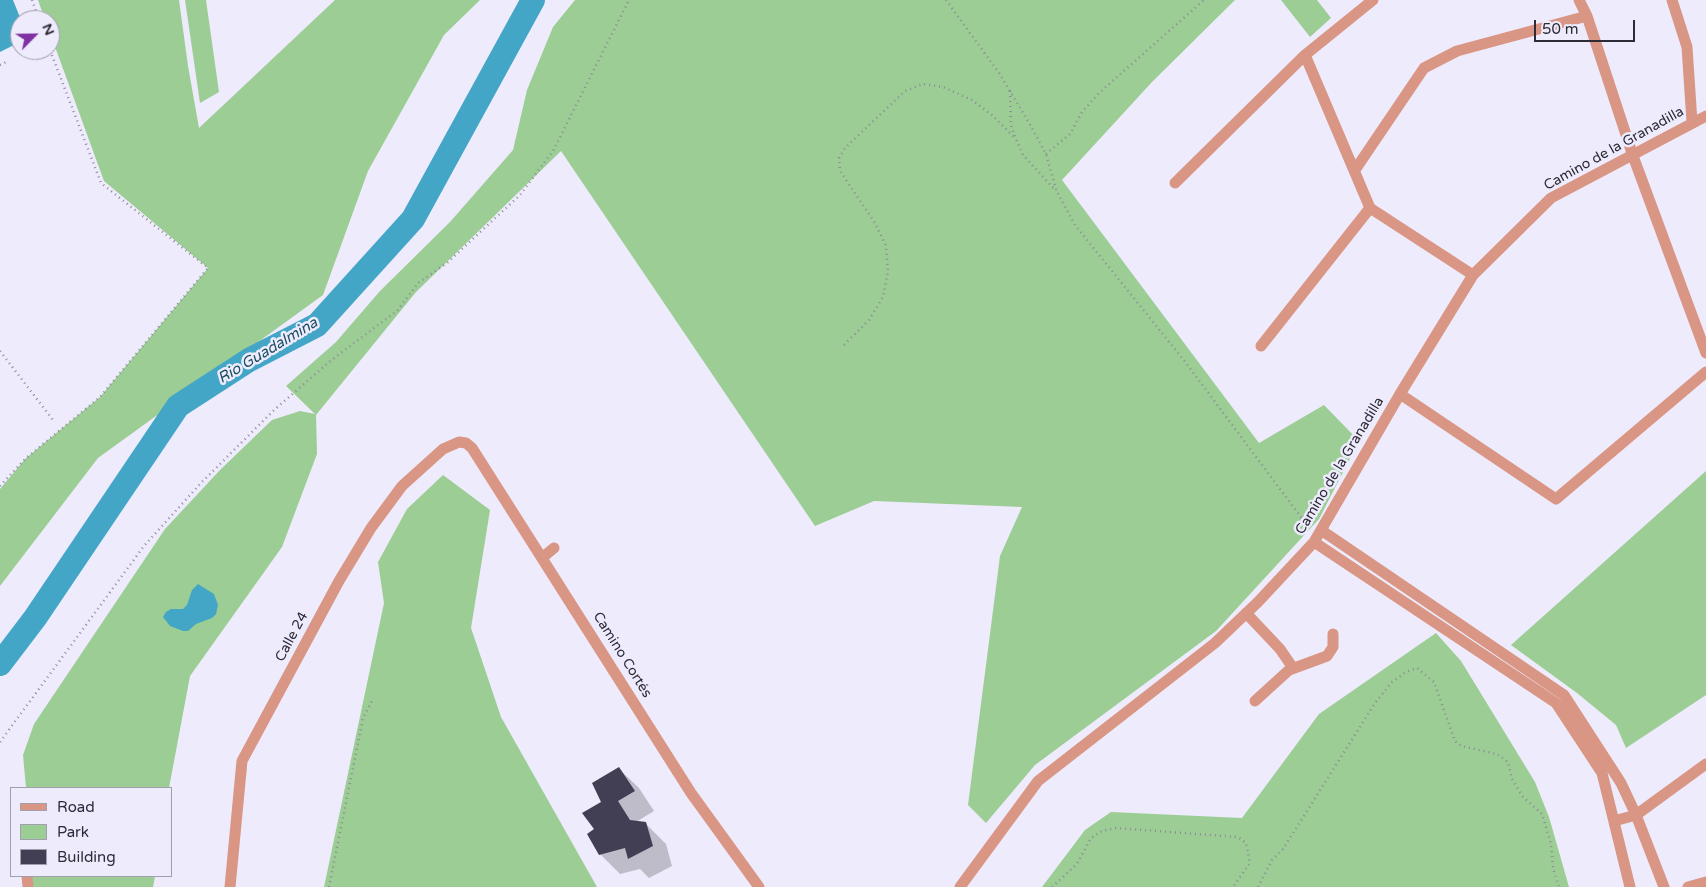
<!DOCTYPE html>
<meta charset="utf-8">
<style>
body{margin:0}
#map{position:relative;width:1706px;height:887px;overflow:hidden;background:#eeebfc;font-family:"Varela Round",sans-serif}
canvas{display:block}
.legend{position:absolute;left:10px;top:787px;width:162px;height:90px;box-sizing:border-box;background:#eeebfc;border:1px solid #a19ead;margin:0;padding:6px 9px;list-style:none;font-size:15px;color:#2d2b36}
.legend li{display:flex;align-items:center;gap:10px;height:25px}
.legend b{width:25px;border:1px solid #a19ead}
.north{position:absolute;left:10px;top:10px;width:50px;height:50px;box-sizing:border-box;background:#eeebfc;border:1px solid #a19ead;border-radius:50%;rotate:67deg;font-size:14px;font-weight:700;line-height:20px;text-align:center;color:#2d2b36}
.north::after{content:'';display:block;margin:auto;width:18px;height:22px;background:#8031a2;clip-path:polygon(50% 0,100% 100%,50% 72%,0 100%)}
.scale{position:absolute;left:1534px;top:20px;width:101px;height:22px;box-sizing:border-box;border:2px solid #2d2b36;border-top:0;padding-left:6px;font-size:15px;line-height:18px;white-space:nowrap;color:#2d2b36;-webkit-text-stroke:4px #eeebfc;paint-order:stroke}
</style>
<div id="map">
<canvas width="1706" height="887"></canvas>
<ul class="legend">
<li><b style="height:6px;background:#d99684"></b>Road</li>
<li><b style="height:14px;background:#9ccd94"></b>Park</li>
<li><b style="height:14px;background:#423e54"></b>Building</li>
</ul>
<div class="north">N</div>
<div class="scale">50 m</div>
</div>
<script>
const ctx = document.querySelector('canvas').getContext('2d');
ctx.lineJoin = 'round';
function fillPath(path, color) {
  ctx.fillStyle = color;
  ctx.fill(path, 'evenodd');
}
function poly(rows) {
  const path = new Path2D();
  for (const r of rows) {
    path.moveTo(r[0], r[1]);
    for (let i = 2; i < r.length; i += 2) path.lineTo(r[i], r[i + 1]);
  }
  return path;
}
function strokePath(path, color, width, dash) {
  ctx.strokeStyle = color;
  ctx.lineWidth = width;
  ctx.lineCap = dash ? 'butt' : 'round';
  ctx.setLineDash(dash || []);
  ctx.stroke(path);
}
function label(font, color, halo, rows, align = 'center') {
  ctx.font = font + ' "Varela Round",sans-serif';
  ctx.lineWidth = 5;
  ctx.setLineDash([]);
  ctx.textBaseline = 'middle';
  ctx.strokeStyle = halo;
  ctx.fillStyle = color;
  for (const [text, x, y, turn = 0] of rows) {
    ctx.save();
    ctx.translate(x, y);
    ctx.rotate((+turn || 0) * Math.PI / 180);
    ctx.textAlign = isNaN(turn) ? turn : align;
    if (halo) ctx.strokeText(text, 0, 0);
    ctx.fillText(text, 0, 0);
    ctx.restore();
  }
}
const green = poly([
 [38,0,179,0,188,66,199,128,335,0,480,0,444,35,368,171,323,295,98,458,0,586,0,489,25,459,100,397,208,268,104,181,50,33,50,20,45,20],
 [185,0,206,0,219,92,200,103],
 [575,0,1235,0,1152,82,1062,180,1259,443,1324,405,1359,441,1319,519,1216,631,1035,765,986,823,968,805,1000,556,1022,507,874,501,815,526,561,151,416,292,316,415,317,454,282,547,190,676,169,788,26,788,23,755,34,724,165,529,220,470,272,420,300,411,315,414,286,386,336,342,380,291,450,222,513,150,527,90,553,27],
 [1281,0,1317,0,1331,18,1310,37],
 [1706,471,1706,695,1626,748,1616,725,1577,693,1511,645],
 [443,475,490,510,471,628,501,717,597,887,324,887,384,603,378,562,407,509],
 [1436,633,1461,661,1535,782,1549,817,1569,887,1042,887,1085,830,1111,812,1242,818,1319,714],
 [32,876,155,876,153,887,32,887]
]);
const water = poly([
 [0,0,13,0,21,20,20,42,0,52],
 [198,584,214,594,218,605,216,614,212,618,196,624,188,631,183,631,170,626,163,617,166,612,171,609,183,609,187,605,192,590]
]);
const shadow = poly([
 [619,769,639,788,654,811,636,822,646,824,666,844,672,866,649,878,640,869,620,874,600,854,596,829,603,803]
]);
const river = poly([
 [0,664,35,618,178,406,249,360,317,325,413,219,533,0]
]);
const building = poly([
 [619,767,635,791,618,801,630,820,646,822,653,846,628,859,625,848,599,855,587,834,594,829,582,813,601,802,592,783]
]);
const path = poly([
 [32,0,39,20],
 [946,0,999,73,1028,121,1046,154,1057,192,1075,225,1186,363,1309,528],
 [0,65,6,62],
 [1010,91,1011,125,1016,139,1023,155,1056,191],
 [1046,154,1070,134,1082,112,1099,93,1204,0],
 [844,345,869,320,883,297,888,271,886,246,875,223,840,171,839,158,845,148,905,91,923,84,943,87,972,100,993,116,1016,139],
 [0,351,53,420],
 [0,486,25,459,100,397,208,268,101,183,50,50],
 [0,742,144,546,200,484,273,411,329,362,398,310,418,283,447,263,520,195,553,151,629,0],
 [329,887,363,718,373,699],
 [1052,887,1077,864,1091,838,1102,831,1116,828,1238,837,1246,843,1250,863,1233,887],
 [1258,887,1272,860,1283,849,1375,703,1392,682,1406,672,1417,668,1434,682,1455,741,1461,746,1497,754,1508,762,1512,779,1523,797,1542,814,1551,844,1553,868,1559,887]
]);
const minor = poly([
 [1672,0,1687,47,1692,122],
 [1587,16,1633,156,1706,353],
 [1305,55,1373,0],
 [1355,170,1424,68,1457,51,1587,16,1579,0],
 [1175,183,1305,55,1370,208],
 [1261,346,1370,208,1473,275],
 [1400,394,1556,499,1706,372],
 [1321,530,1564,695,1621,783,1636,815,1664,887],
 [1314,542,1556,703,1602,773,1630,887],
 [543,557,554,548],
 [1246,613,1280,649,1293,668],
 [1255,701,1289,670,1327,656,1333,647,1333,634],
 [1614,821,1636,815,1706,764],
 [27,876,28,887],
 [230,887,242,761,339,581,371,528,402,486,443,449,459,442,466,443,472,448,691,793,759,887],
 [960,887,1038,781,1215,643,1258,602,1314,542,1400,394,1473,275,1551,198,1706,116],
 [1688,887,1706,882]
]);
const streetNames = [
 ["Camino de la Granadilla",1614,149,-29],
 ["Camino de la Granadilla",1340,466,-59],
 ["Calle 24",292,637,-62],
 ["Camino Cortés",622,655,58]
];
const waterNames = [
 ["Rio Guadalmina",268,351,-31]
];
fillPath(green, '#9ccd94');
fillPath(water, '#43a6c7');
fillPath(shadow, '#0003');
strokePath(river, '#43a6c7', 24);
fillPath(building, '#423e54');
strokePath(path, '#8d8a98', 2.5, [1, 4]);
strokePath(minor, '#d99684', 11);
label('14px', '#2d2b36', '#eeebfc', streetNames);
label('italic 15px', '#174e60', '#eeebfc', waterNames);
</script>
